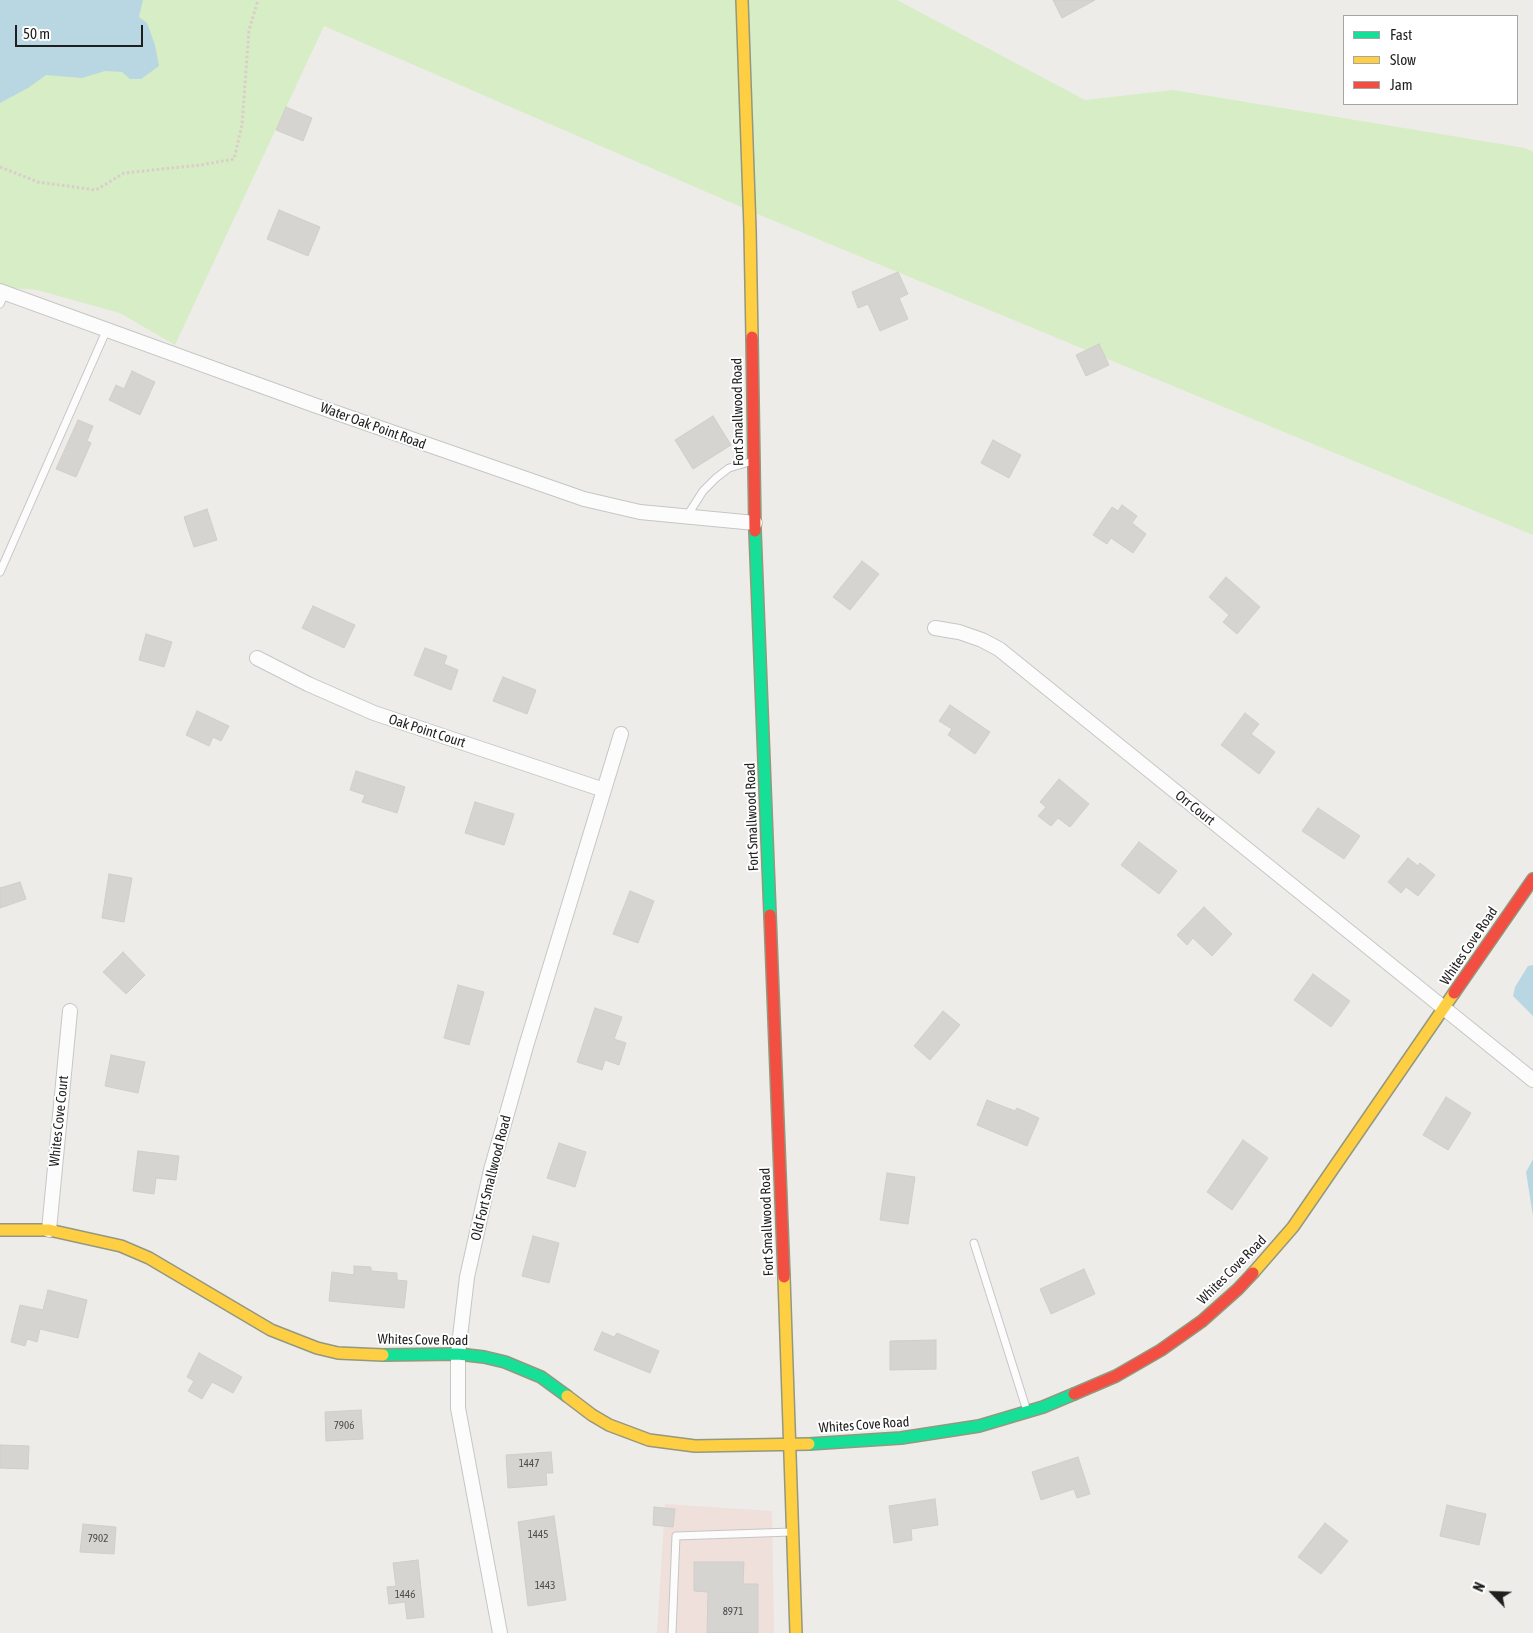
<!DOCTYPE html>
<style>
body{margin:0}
#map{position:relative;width:1533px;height:1633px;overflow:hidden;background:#edece8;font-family:"Asap Condensed",sans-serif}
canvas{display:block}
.legend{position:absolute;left:1343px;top:15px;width:175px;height:90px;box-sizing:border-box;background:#fff;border:1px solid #a5a5a5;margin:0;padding:6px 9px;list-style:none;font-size:15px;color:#1f1f1f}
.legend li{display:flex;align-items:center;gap:10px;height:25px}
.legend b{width:25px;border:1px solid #a5a5a5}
.north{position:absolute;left:1468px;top:1568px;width:50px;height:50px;-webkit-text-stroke:4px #fff;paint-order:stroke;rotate:294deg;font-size:14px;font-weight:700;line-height:20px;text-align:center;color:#1f1f1f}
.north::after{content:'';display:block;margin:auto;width:18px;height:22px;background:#1f1f1f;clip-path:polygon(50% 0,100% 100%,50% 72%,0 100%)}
.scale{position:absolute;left:15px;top:25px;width:128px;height:22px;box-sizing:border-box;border:2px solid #1f1f1f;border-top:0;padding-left:6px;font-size:15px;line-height:18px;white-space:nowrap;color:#1f1f1f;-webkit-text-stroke:4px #fff;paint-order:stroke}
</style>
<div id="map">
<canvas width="1533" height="1633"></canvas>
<ul class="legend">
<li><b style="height:6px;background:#16e098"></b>Fast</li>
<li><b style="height:6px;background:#ffcf43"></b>Slow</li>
<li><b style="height:6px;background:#f24e42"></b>Jam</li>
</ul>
<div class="north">N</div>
<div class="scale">50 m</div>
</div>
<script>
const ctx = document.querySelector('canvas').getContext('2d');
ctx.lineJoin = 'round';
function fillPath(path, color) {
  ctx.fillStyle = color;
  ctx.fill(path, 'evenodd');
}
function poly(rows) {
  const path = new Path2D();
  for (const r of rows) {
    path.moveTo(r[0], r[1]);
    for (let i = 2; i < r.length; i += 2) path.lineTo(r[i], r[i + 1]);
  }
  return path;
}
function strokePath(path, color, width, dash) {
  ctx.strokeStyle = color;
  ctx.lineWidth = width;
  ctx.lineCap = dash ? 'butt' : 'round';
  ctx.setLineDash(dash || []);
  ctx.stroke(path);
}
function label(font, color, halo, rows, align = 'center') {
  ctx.font = font + ' "Asap Condensed",sans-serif';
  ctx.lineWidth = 4;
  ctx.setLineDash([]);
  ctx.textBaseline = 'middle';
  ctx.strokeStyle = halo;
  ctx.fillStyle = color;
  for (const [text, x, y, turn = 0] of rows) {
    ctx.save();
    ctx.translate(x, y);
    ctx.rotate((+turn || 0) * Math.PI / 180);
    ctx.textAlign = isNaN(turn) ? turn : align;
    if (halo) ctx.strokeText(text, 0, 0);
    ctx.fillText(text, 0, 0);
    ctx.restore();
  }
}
const commercial = poly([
 [665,1504,772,1511,774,1633,657,1633]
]);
const grass = poly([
 [0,0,897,0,1085,100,1173,90,1525,148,1533,152,1533,535,755,213,324,26,175,345,120,313,37,290,0,287]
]);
const water = poly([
 [0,0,143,0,139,17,147,23,155,45,159,66,141,79,130,79,122,72,105,71,82,78,46,75,28,88,0,103],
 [1533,965,1533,1016,1513,996,1515,987,1528,966],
 [1533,1159,1533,1216,1526,1172]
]);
const building = poly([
 [1053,0,1095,0,1062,18,1053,0],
 [286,107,312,118,303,141,276,130,286,107],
 [279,210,320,227,308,256,267,239,279,210],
 [898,272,908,294,899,298,908,319,880,331,868,304,858,308,852,292,898,272],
 [1099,344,1109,365,1086,376,1076,355,1099,344],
 [132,371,155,382,140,415,109,400,116,385,124,389,132,371],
 [713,416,731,445,693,469,675,440,713,416],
 [78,420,93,426,87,441,91,443,76,477,56,469,78,420],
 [993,440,1021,455,1009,478,981,463,993,440],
 [1122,505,1137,516,1132,523,1146,534,1133,553,1111,538,1107,544,1093,535,1112,507,1118,511,1122,505],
 [207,509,217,540,194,547,184,517,207,509],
 [862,561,879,574,850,610,833,597,862,561],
 [1226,577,1260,607,1237,634,1223,622,1229,615,1209,597,1226,577],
 [313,606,355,625,344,648,302,628,313,606],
 [146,634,172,642,164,667,139,660,146,634],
 [425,648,447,656,444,664,458,670,451,690,414,675,425,648],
 [503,677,536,690,527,714,493,701,503,677],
 [950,705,990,732,975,754,948,735,952,729,939,721,950,705],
 [197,711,229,726,221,741,213,737,209,746,186,735,197,711],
 [1245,713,1259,724,1251,734,1275,752,1259,774,1221,745,1245,713],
 [356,771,405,787,397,813,362,802,365,795,350,790,356,771],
 [1059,779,1089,804,1070,827,1058,818,1051,826,1038,816,1046,807,1040,802,1059,779],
 [475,802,514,814,504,845,465,833,475,802],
 [1318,808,1360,836,1344,859,1302,831,1318,808],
 [1139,842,1177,871,1159,894,1121,865,1139,842],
 [1408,858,1418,866,1420,863,1435,875,1418,896,1406,887,1401,893,1388,882,1408,858],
 [109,874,132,878,124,922,102,918,109,874],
 [20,882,26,899,0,908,0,888,20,882],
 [630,891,654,901,638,943,613,934,630,891],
 [1204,907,1232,934,1212,956,1193,938,1187,945,1177,935,1204,907],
 [123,952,145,975,126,994,103,972,123,952],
 [1313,974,1350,1001,1331,1027,1294,1000,1313,974],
 [458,985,484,992,469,1045,444,1038,458,985],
 [595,1008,622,1017,614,1039,626,1043,619,1065,605,1060,602,1070,577,1062,595,1008],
 [943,1011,960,1025,930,1060,914,1046,943,1011],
 [111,1055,145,1062,138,1093,105,1086,111,1055],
 [1446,1097,1471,1113,1448,1150,1423,1135,1446,1097],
 [987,1100,1015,1111,1017,1108,1039,1118,1027,1146,977,1125,987,1100],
 [1243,1140,1268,1158,1232,1210,1207,1192,1243,1140],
 [559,1143,586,1152,575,1187,547,1178,559,1143],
 [138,1151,179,1156,176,1180,156,1178,154,1194,133,1191,138,1151],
 [887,1173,915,1177,908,1224,880,1220,887,1173],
 [533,1236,559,1243,549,1283,522,1276,533,1236],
 [354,1266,371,1267,371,1271,397,1273,397,1280,407,1281,404,1308,329,1301,332,1272,354,1275,354,1266],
 [1084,1269,1095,1294,1051,1314,1040,1289,1084,1269],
 [48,1290,87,1300,78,1338,40,1329,37,1342,27,1339,25,1346,11,1342,20,1305,43,1310,48,1290],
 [602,1332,614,1337,617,1333,659,1351,650,1373,594,1350,602,1332],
 [936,1340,936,1369,890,1370,890,1341,936,1340],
 [199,1353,242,1377,233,1393,212,1382,202,1399,188,1391,194,1381,187,1377,199,1353],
 [361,1410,363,1439,326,1441,325,1412,361,1410],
 [0,1445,29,1446,28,1469,0,1468,0,1445],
 [551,1452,553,1473,546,1473,547,1485,508,1488,506,1455,551,1452],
 [1078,1457,1090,1494,1077,1498,1074,1489,1041,1500,1032,1472,1078,1457],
 [935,1499,938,1525,911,1529,912,1540,894,1543,889,1506,935,1499],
 [1447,1505,1486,1514,1479,1545,1440,1536,1447,1505],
 [654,1507,675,1509,673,1527,653,1525,654,1507],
 [554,1516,566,1600,528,1606,518,1522,554,1516],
 [1325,1523,1348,1541,1321,1574,1298,1557,1325,1523],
 [83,1524,116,1527,114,1554,80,1552,83,1524],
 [418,1560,424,1617,407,1619,405,1602,389,1604,387,1587,396,1586,393,1563,418,1560],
 [694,1562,744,1562,743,1584,758,1584,758,1633,707,1633,708,1592,694,1591,694,1562]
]);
const path = poly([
 [0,167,38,182,96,190,124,173,201,165,234,159,242,125,249,30,258,0]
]);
const lane = poly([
 [0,304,5,293],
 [687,516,703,491,716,478,729,468,753,461],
 [0,572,107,329],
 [974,1243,1027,1411],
 [672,1633,676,1536,791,1532]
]);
const street = poly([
 [0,291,314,405,584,499,640,512,755,523],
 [935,628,959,632,982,640,999,649,1533,1080],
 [257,658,308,684,374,713,604,790],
 [49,1230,70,1011],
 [500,1633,458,1408,458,1354,467,1277,491,1170,526,1046,621,734]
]);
const fast = poly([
 [755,531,770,915],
 [383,1355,458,1354,484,1357,505,1362,541,1377,567,1396],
 [809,1444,901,1438,979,1426,1043,1407,1074,1394]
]);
const slow = poly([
 [742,0,750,229,752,337],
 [0,1230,49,1230,121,1246,149,1258,271,1330,317,1348,338,1353,383,1355],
 [1253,1273,1293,1227,1454,993],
 [784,1277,796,1633],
 [567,1396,592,1415,609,1425,649,1440,695,1446,809,1444]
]);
const jam = poly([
 [752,337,755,531],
 [770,915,784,1277],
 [1454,993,1533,879],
 [1074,1394,1116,1376,1161,1350,1202,1321,1238,1289,1253,1273]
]);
const numberNames = [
 ["7906",344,1426],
 ["1447",529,1464],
 ["1445",538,1535],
 ["7902",98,1539],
 ["1443",545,1586],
 ["1446",405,1595],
 ["8971",733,1612]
];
const streetNames = [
 ["Fort Smallwood Road",738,412,-91],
 ["Water Oak Point Road",373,426,20],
 ["Oak Point Court",427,731,18],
 ["Orr Court",1195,808,39],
 ["Fort Smallwood Road",752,817,-92],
 ["Whites Cove Road",1469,946,-56],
 ["Whites Cove Court",59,1121,-84],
 ["Old Fort Smallwood Road",491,1178,-76],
 ["Fort Smallwood Road",767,1222,-92],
 ["Whites Cove Road",1232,1270,-45],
 ["Whites Cove Road",423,1340,1],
 ["Whites Cove Road",864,1425,-4]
];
fillPath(commercial, '#f0e0dc');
fillPath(grass, '#d7edc5');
fillPath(water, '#b9d7e2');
fillPath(building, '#d5d4d0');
strokePath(building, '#d1cec9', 1);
strokePath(lane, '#c6c6c4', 9);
strokePath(street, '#c6c6c4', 16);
strokePath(fast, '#94987e', 14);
strokePath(slow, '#94987e', 14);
strokePath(jam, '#94987e', 14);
strokePath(path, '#dbcdca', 3, [2.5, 2.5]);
strokePath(lane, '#fcfcfc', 7);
strokePath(street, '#fcfcfc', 14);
strokePath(fast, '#16e098', 11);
strokePath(slow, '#ffcf43', 11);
strokePath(jam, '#f24e42', 11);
label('11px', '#4c4c4b', null, numberNames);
label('14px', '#1f1f1f', '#fff', streetNames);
</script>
